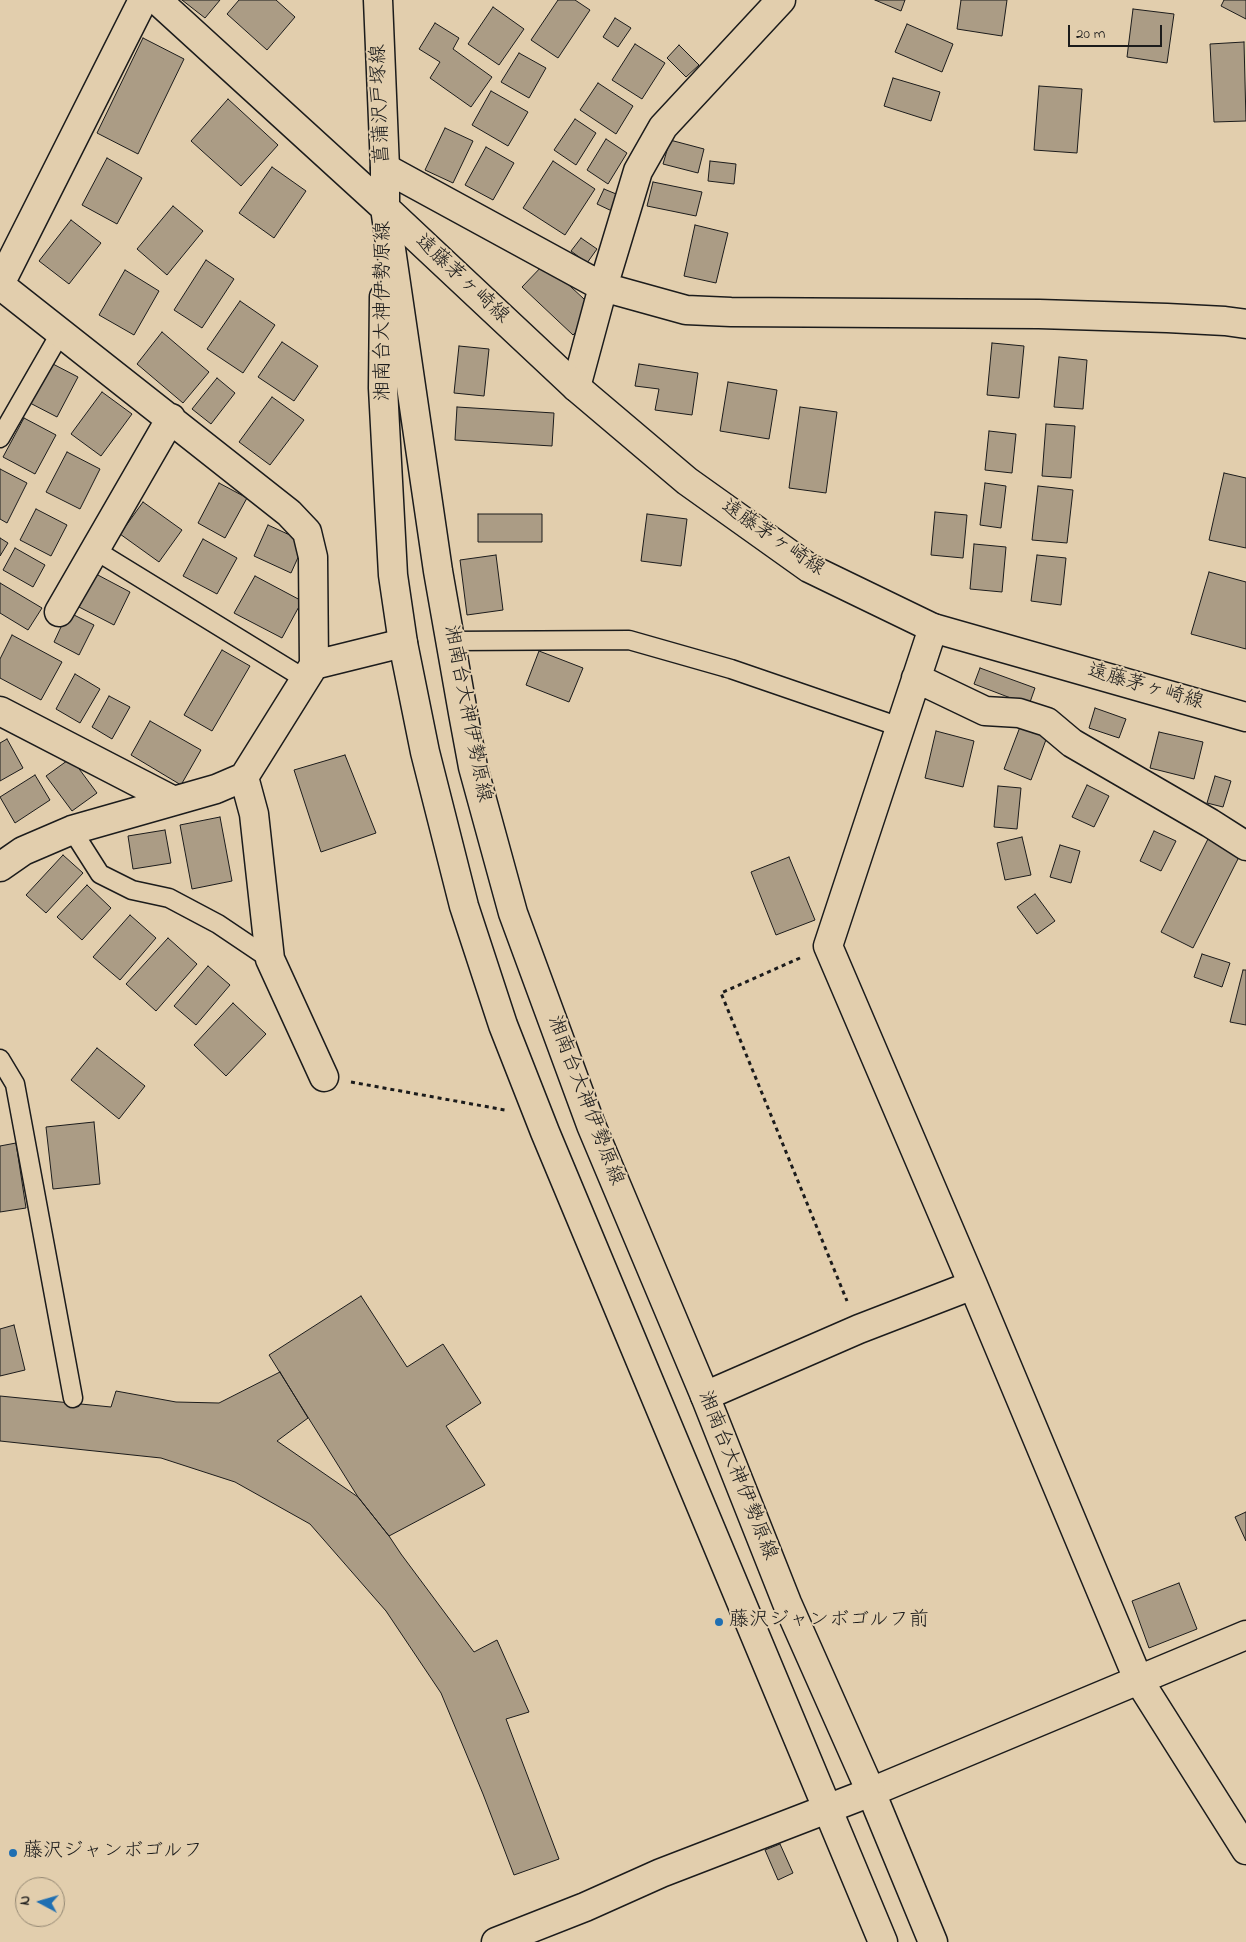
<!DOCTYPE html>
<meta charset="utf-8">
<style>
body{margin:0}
#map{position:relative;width:1246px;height:1942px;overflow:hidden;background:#e2cead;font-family:"Indie Flower",sans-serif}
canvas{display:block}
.north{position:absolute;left:15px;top:1877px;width:50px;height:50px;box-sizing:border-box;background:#e2cead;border:1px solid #938773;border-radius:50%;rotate:276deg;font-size:14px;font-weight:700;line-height:20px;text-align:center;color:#1c1c1c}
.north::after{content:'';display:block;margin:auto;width:18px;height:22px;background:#1f6fb2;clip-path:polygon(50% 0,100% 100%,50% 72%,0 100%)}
.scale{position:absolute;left:1068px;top:25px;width:94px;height:22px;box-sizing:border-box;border:2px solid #1c1c1c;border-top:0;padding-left:6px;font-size:15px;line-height:18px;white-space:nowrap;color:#1c1c1c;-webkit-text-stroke:4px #e2cead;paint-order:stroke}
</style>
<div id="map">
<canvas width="1246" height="1942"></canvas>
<div class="north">N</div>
<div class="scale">20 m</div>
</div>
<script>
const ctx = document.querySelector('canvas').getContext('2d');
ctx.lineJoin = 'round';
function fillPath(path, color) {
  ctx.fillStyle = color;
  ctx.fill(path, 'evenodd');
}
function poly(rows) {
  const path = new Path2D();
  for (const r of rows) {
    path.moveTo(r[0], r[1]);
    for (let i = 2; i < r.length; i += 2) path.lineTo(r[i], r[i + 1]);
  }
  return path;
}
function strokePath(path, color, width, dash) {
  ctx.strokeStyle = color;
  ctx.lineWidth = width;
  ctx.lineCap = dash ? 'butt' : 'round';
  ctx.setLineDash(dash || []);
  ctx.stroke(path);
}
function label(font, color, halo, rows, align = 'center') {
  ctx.font = font + ' "Indie Flower","Klee One",sans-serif';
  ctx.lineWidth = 4;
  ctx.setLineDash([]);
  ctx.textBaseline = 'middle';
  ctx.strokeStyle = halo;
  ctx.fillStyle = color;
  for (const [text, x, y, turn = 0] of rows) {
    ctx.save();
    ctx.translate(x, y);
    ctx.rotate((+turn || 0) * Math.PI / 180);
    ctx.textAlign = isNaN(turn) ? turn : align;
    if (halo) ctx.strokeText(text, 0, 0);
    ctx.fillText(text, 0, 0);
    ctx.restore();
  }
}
const building = poly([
 [182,0,220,0,205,18,182,0],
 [239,0,276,0,295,17,267,50,227,14,239,0],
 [558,0,575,0,590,10,558,58,531,40,558,0],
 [875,0,905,0,901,11,875,0],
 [961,0,1007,0,1002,36,957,29,961,0],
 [1224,0,1246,0,1246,19,1221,6,1224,0],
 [493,7,524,29,499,65,468,44,493,7],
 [1133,9,1174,14,1167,63,1127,57,1133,9],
 [615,18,631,28,618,47,603,37,615,18],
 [435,23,459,38,453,49,492,77,471,107,430,78,440,62,419,49,435,23],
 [907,24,953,44,942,72,895,52,907,24],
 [143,38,184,59,138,154,97,133,143,38],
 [1244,42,1246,121,1214,122,1210,44,1244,42],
 [635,44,665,63,642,99,612,80,635,44],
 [679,45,699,65,686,77,667,58,679,45],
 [519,53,546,68,529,98,501,82,519,53],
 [893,78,940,92,931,121,884,106,893,78],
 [598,83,633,106,616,134,580,110,598,83],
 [1039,86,1082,89,1077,153,1034,150,1039,86],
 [491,91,528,112,508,146,472,125,491,91],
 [228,99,278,145,241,186,191,141,228,99],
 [575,119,596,133,576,165,554,150,575,119],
 [445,128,473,141,453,183,425,170,445,128],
 [606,139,627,153,608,184,587,170,606,139],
 [670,140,704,149,698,173,663,164,670,140],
 [486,147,514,163,493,200,465,185,486,147],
 [107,158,142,178,117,224,82,205,107,158],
 [553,161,595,189,565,235,523,208,553,161],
 [710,161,736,164,734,184,708,181,710,161],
 [272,167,306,191,274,238,239,213,272,167],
 [653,182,702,192,696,216,647,206,653,182],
 [604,189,621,196,614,212,597,204,604,189],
 [173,206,203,231,167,275,137,249,173,206],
 [71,220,101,243,69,284,39,261,71,220],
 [695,225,728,233,716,283,684,276,695,225],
 [581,238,597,249,587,263,571,251,581,238],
 [206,260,234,279,202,328,174,310,206,260],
 [545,263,597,311,573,335,522,287,545,263],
 [125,270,159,291,134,335,99,315,125,270],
 [240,301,275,325,243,373,207,349,240,301],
 [162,332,209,372,183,403,137,364,162,332],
 [282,342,318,366,294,401,258,377,282,342],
 [992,343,1024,346,1019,398,987,395,992,343],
 [459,346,489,349,484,396,454,393,459,346],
 [1059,357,1087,360,1083,409,1054,407,1059,357],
 [51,363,78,377,57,417,30,403,51,363],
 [639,364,698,373,692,415,655,410,659,389,635,386,639,364],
 [217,378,235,393,211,424,192,409,217,378],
 [728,382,777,390,769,439,720,431,728,382],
 [102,392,132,414,101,456,71,434,102,392],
 [272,397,304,420,270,465,239,442,272,397],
 [457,407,554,413,552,446,455,440,457,407],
 [800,407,837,412,826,493,789,488,800,407],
 [24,418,56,435,35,474,3,457,24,418],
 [1046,424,1075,426,1071,478,1042,476,1046,424],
 [989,431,1016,434,1012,473,985,470,989,431],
 [67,452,100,469,80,509,46,492,67,452],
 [0,469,27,483,7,523,0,519,0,469],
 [1224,473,1246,478,1246,548,1209,540,1224,473],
 [219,483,247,498,225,538,198,523,219,483],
 [985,483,1006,486,1001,528,980,525,985,483],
 [1038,486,1073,490,1067,543,1032,540,1038,486],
 [143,502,182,530,159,562,120,534,143,502],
 [36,509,67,525,51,556,20,540,36,509],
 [935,512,967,515,963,558,931,555,935,512],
 [478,514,542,514,542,542,478,542,478,514],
 [647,514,687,519,681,566,641,561,647,514],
 [268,525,305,542,291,573,254,556,268,525],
 [0,538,8,543,0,556,0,538],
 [203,539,237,558,217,594,183,576,203,539],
 [974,544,1006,547,1002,592,970,589,974,544],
 [15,548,45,565,33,587,3,570,15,548],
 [496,555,503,610,467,615,460,560,496,555],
 [1037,555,1066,558,1061,605,1031,601,1037,555],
 [1209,572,1246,582,1246,649,1191,634,1209,572],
 [96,574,130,592,114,625,79,607,96,574],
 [255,576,302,601,282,638,234,613,255,576],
 [0,583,42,608,28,630,0,613,0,583],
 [68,612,94,625,79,655,54,642,68,612],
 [12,635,62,662,41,700,0,678,0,659,12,635],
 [222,650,250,666,212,731,184,715,222,650],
 [539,651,583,668,569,702,526,685,539,651],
 [980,668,1035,688,1029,705,974,684,980,668],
 [75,674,100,689,80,723,56,709,75,674],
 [109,696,130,707,112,739,92,727,109,696],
 [1095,708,1126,719,1119,738,1089,728,1095,708],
 [150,721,201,750,181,785,131,755,150,721],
 [1020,727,1047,737,1031,780,1004,769,1020,727],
 [936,731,974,741,963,787,925,778,936,731],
 [1159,732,1203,742,1194,779,1150,768,1159,732],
 [7,739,23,768,0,781,0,743,7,739],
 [345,755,376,833,321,852,294,770,345,755],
 [71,758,97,793,72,811,46,776,71,758],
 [35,775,50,800,15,823,0,797,35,775],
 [1215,776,1231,781,1223,807,1207,803,1215,776],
 [1087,785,1109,796,1094,827,1072,817,1087,785],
 [998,786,1021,788,1017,829,994,827,998,786],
 [220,817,232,881,192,889,180,825,220,817],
 [165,830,171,863,133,869,128,836,165,830],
 [1154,831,1176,841,1161,871,1140,861,1154,831],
 [1022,837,1031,875,1005,880,997,843,1022,837],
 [1208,839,1240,855,1193,948,1161,932,1208,839],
 [1060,845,1080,851,1071,883,1050,877,1060,845],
 [63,855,83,873,46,913,26,895,63,855],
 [789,857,815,920,776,935,751,872,789,857],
 [87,885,111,908,82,940,57,917,87,885],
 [1035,894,1055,921,1037,934,1017,907,1035,894],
 [130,915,156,938,120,980,93,957,130,915],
 [168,938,197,964,156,1011,126,984,168,938],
 [1202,954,1230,963,1222,987,1194,977,1202,954],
 [208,966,230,985,196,1025,174,1006,208,966],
 [1243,970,1246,970,1246,1025,1230,1022,1243,970],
 [233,1003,266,1034,226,1076,194,1045,233,1003],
 [97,1048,145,1086,119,1119,71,1080,97,1048],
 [94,1122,100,1184,53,1189,46,1127,94,1122],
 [16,1143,26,1208,0,1212,0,1146,16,1143],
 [361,1296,407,1367,443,1344,481,1403,446,1426,485,1485,389,1536,358,1497,269,1355,361,1296],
 [14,1325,25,1370,0,1376,0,1329,14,1325],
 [280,1372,308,1418,277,1441,358,1497,389,1536,401,1554,474,1652,497,1640,529,1712,506,1719,559,1859,514,1875,483,1794,441,1693,386,1611,310,1524,235,1482,161,1458,0,1441,0,1396,111,1407,116,1391,176,1402,219,1403,280,1372],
 [1246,1512,1246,1541,1235,1517,1246,1512],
 [1179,1583,1197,1629,1149,1648,1132,1601,1179,1583],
 [780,1844,793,1873,778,1880,765,1850,780,1844]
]);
const path = poly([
 [800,958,721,993,847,1301],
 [351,1082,505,1110]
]);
const service = poly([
 [0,438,61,332],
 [95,550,305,679],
 [451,641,629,640,731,669,900,727],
 [72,830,100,874,132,890,169,898,218,924,270,959],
 [0,1059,15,1084,73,1398]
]);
const minor = poly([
 [385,168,603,287,686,310,731,312,1039,314,1167,318,1225,321,1246,324],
 [0,284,143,0],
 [0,285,289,513,307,532,313,557,314,665],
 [576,387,603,287,638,171,663,127,781,0],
 [59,612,171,418],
 [933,628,828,946,973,1285,1138,1679,1246,1850],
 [916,678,985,711,1019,713,1047,722,1072,743,1210,823,1246,846],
 [0,711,174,801],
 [244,777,254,814,270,959,324,1077],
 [0,867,23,851,72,830,216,789,244,777,314,665,403,643],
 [705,1396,859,1329,973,1285],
 [496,1942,585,1907,661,1873,871,1792,1246,1635]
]);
const tertiary = poly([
 [157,0,385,208],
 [385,208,438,571,463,713,473,767,513,913,591,1125,705,1396,787,1603,871,1792,933,1942],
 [384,297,383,388,393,575,403,643,425,752,464,906,503,1025,545,1132,883,1942]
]);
const secondary = poly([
 [378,0,385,168,385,208,576,387,687,481,809,568,933,628,1246,717]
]);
const markers = [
 [719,1622,5,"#1f6fb2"],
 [13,1853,5,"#1f6fb2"]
];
const streetNames = [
 ["菖蒲沢戸塚線",382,104,-92],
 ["遠藤茅ヶ崎線",461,280,43],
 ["湘南台大神伊勢原線",385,311,-90],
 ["遠藤茅ヶ崎線",772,539,34],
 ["遠藤茅ヶ崎線",1145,688,16],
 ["湘南台大神伊勢原線",466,714,79],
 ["湘南台大神伊勢原線",584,1101,69],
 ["湘南台大神伊勢原線",736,1476,68]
];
const poiNames = [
 ["藤沢ジャンボゴルフ前",729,1622],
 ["藤沢ジャンボゴルフ",23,1853]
];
fillPath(building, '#ab9c85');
strokePath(building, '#1c1c1c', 1);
strokePath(service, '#1c1c1c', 21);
strokePath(minor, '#1c1c1c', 31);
strokePath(tertiary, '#1c1c1c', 31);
strokePath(secondary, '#1c1c1c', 31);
strokePath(path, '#1c1c1c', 3, [4, 4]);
strokePath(service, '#e2cead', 18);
strokePath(minor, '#e2cead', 28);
strokePath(tertiary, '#e2cead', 28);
strokePath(secondary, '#e2cead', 28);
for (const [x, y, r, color] of markers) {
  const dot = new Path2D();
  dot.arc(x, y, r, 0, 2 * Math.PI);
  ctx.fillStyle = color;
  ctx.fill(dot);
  strokePath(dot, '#e2cead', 2);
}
label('20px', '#1c1c1c', '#e2cead', streetNames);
label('20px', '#1c1c1c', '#e2cead', poiNames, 'left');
</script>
